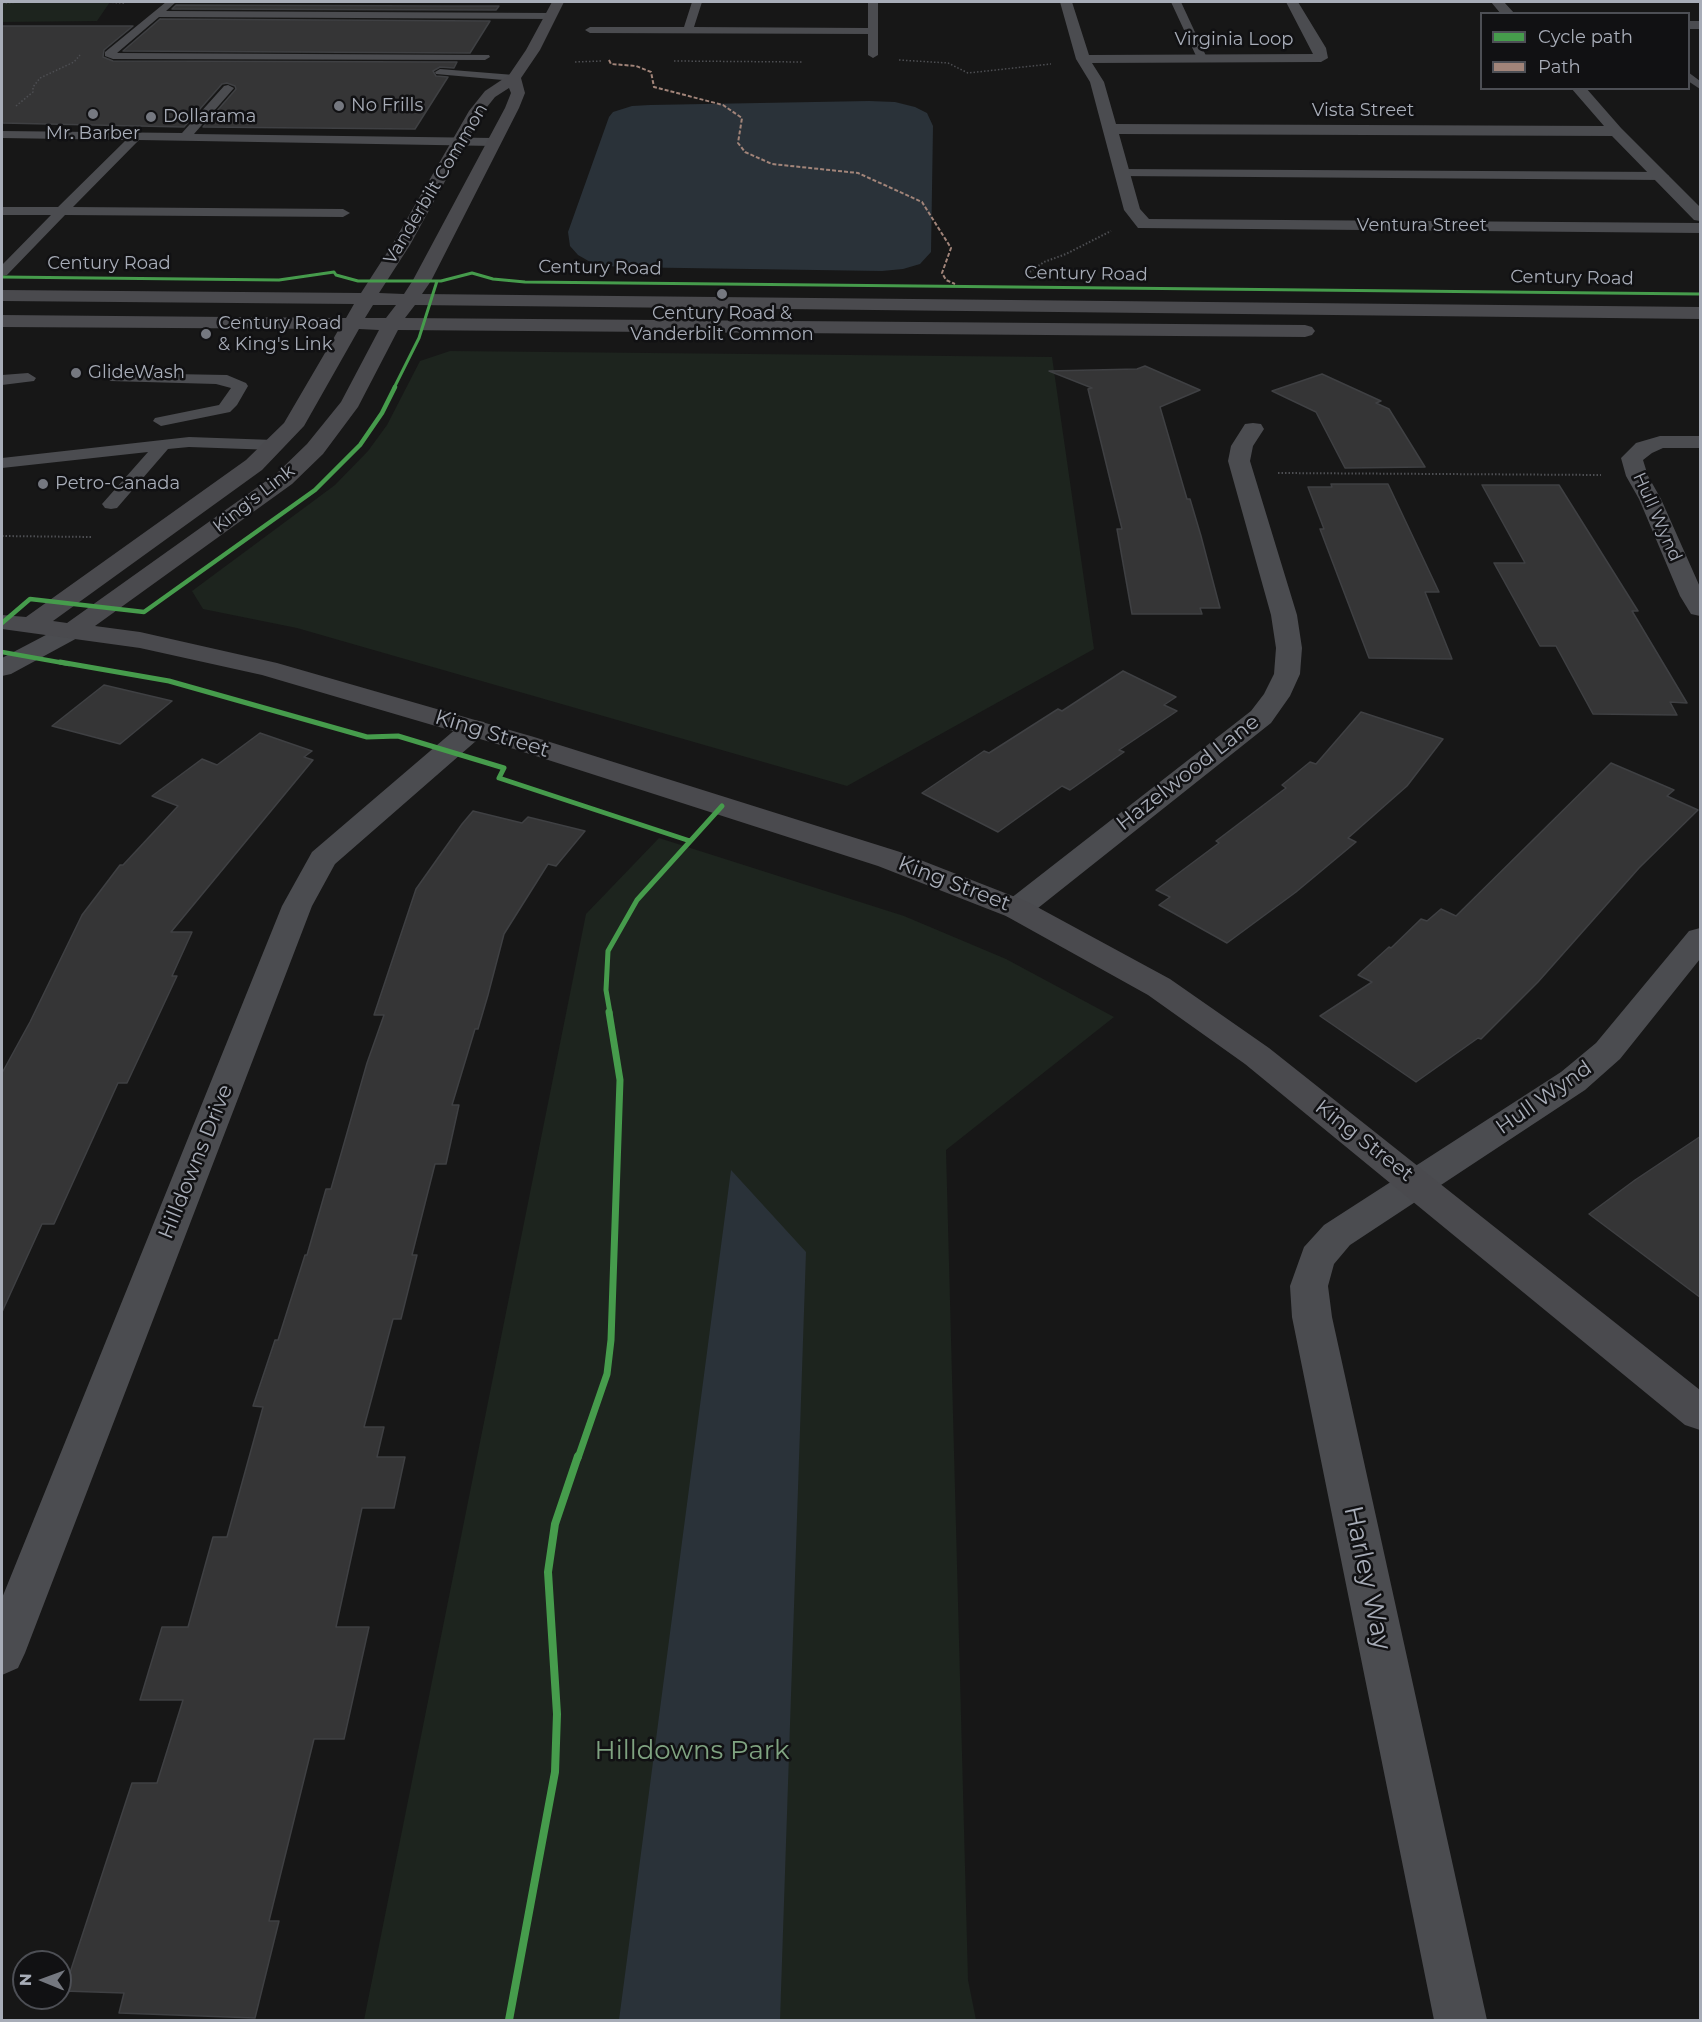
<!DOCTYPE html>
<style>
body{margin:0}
#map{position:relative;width:1702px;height:2022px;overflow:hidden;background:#171717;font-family:Montserrat,sans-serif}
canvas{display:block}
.frame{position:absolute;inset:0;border:3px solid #a8adb8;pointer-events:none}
.legend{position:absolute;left:1480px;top:12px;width:210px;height:78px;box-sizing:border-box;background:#111113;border:2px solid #4d4f55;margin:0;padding:8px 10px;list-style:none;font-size:18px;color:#a8adb8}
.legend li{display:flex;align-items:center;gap:12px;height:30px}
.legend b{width:30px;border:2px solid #4d4f55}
.north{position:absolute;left:12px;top:1950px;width:60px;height:60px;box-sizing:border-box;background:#111113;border:2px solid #4d4f55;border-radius:50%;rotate:271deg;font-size:16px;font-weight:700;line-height:24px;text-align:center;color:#a8adb8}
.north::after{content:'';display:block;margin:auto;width:21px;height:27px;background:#757880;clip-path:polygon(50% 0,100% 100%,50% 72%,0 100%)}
</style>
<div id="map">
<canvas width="1702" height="2022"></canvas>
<div class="frame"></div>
<ul class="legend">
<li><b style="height:8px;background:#469c4c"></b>Cycle path</li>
<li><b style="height:8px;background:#a18479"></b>Path</li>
</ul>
<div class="north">N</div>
</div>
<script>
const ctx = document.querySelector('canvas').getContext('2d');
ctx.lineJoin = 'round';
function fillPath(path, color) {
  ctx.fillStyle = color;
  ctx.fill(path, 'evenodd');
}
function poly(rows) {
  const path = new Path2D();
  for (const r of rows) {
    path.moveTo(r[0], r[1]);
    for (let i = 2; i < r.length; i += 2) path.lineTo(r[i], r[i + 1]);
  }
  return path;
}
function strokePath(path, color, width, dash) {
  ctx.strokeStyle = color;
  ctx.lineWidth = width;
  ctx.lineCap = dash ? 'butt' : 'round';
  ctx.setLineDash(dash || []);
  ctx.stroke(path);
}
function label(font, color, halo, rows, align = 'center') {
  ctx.font = font + ' Montserrat,sans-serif';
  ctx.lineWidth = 5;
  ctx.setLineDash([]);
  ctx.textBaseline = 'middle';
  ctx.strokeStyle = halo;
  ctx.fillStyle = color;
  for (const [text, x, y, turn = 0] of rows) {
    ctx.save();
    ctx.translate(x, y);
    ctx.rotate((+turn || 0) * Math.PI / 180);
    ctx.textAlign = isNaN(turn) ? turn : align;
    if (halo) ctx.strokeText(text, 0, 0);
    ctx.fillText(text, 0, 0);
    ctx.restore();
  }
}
const green = poly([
 [2,2,110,2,97,21,2,22],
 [450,351,1052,357,1094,649,847,786,297,628,203,609,192,591,335,485,368,451,387,425,420,361],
 [659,838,904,916,1006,959,1114,1017,946,1150,968,1980,976,2020,364,2020,586,914]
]);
const water = poly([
 [869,101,895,102,915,107,927,113,933,126,931,252,920,264,903,269,882,271,617,267,592,263,578,255,570,246,568,232,609,117,613,112,632,106,650,105],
 [731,1170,806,1252,780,2020,619,2020]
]);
const building = poly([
 [176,5,451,6,499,6,496,10,172,9,176,5],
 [160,19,490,21,470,53,123,51,160,19],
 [2,26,133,26,104,50,103,57,113,61,457,62,454,68,440,67,433,71,436,76,448,77,415,129,203,127,236,89,235,86,227,83,222,84,184,127,2,123,2,26],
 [1145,366,1200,390,1160,407,1187,499,1190,499,1201,536,1220,608,1200,608,1202,614,1132,614,1117,529,1122,529,1088,389,1092,388,1049,371,1137,369,1145,366],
 [1322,374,1381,401,1376,403,1389,409,1425,467,1345,468,1316,412,1272,391,1322,374],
 [1331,484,1388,484,1439,592,1425,592,1452,659,1369,658,1320,529,1324,529,1308,487,1332,487,1331,484],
 [1482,485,1559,485,1638,611,1632,611,1687,703,1670,702,1677,715,1593,714,1556,646,1540,646,1494,563,1525,563,1482,485],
 [1123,671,1176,697,1164,705,1177,711,1119,750,1124,752,1070,790,1062,786,998,832,922,793,984,751,989,753,1058,709,1062,711,1123,671],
 [104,685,172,701,120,744,52,726,104,685],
 [1361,712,1443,739,1407,786,1348,838,1356,842,1296,892,1227,943,1159,905,1170,897,1156,890,1219,843,1216,841,1286,788,1282,785,1310,762,1316,764,1361,712],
 [260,733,312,751,304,757,313,760,171,932,192,932,172,976,177,976,127,1083,118,1083,54,1224,42,1224,2,1312,2,1073,30,1022,82,915,120,865,123,865,178,806,152,796,202,759,217,765,260,733],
 [1611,763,1674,790,1667,796,1698,810,1639,868,1538,982,1481,1039,1478,1038,1416,1082,1320,1016,1372,982,1358,975,1389,947,1391,948,1421,919,1427,921,1441,909,1456,916,1611,763],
 [473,811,522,823,528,817,585,831,556,866,548,864,504,934,488,995,478,1029,475,1029,452,1105,459,1105,446,1164,435,1164,412,1255,417,1255,401,1319,393,1319,364,1427,384,1427,377,1457,405,1457,394,1508,362,1508,336,1627,369,1627,344,1739,314,1739,269,1921,279,1921,255,2018,119,2013,124,1993,64,1991,132,1783,157,1783,183,1700,140,1700,162,1627,188,1627,213,1537,227,1537,263,1407,253,1406,275,1340,278,1340,305,1255,307,1255,326,1189,331,1189,367,1063,384,1015,374,1015,416,889,462,824,473,811],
 [1701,1136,1701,1298,1589,1214,1635,1180,1701,1136]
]);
const pathFar1 = poly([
 [105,2,124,3],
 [2,3,19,2],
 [899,60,948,63,968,73,1051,64],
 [674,61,802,62],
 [575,62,601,61],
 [16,106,33,92,33,87,40,78,74,62,80,55]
]);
const path = poly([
 [1027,274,1044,262,1066,254,1111,231],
 [1278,473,1601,475],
 [2,536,93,537]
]);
const lane = poly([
 [166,2,176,2,166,11,550,13,555,16,550,19,159,17,117,53,489,55,490,57,485,60,113,59,105,56,105,52,166,2],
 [692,2,702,2,694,27,868,28,868,2,878,2,878,55,873,58,868,55,868,34,590,33,585,30,590,27,684,27,692,2],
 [1171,2,1181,2,1207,58,1206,60,1202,61,1197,58,1171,2],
 [440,69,514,75,520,78,514,81,436,74,435,72,440,69],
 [1688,72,1700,81,1700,89,1688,81,1688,72],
 [228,85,234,88,194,134,494,138,500,142,494,146,139,140,73,207,343,209,350,213,343,217,65,215,7,275,2,276,2,265,51,215,2,215,2,207,58,207,126,140,2,138,2,131,182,133,224,86,228,85],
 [1122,169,1663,172,1669,176,1663,180,1118,176,1116,173,1118,170,1122,169],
 [28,373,36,378,34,381,2,385,2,375,28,373],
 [116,373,227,375,246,383,248,386,237,405,230,412,161,426,153,421,155,418,219,405,231,388,216,384,110,381,108,378,116,373],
 [189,437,274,440,282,445,274,450,189,447,168,449,117,508,111,509,105,508,102,504,148,452,2,468,2,458,189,437]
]);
const street = poly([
 [1060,2,1072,2,1089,55,1313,54,1286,2,1298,2,1326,48,1328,58,1321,62,1092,63,1104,82,1116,124,1604,126,1571,88,1586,88,1621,128,1700,207,1700,221,1694,220,1612,136,1119,134,1140,209,1149,219,1700,223,1700,233,1138,228,1124,210,1090,82,1076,59,1060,2],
 [1491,2,1504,2,1515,14,1501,14,1491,2],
 [1688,21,1700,21,1700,29,1688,29,1688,21],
 [1253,423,1261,424,1264,429,1253,446,1250,461,1297,615,1302,648,1300,674,1290,696,1271,723,1028,916,1017,919,1006,916,1002,909,1006,902,1251,711,1264,694,1274,674,1276,648,1271,615,1228,461,1231,446,1245,424,1253,423],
 [1660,436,1700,436,1700,448,1663,448,1652,453,1643,460,1648,476,1661,499,1700,587,1700,616,1691,614,1680,596,1639,499,1626,476,1621,458,1636,443,1660,436],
 [72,623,81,626,85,631,81,636,11,674,2,676,2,658,63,626,72,623],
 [474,720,484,722,488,728,484,734,335,864,312,906,25,1653,18,1668,2,1675,2,1598,282,906,312,852,464,722,474,720],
 [1700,928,1700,959,1620,1059,1585,1090,1350,1245,1334,1264,1328,1286,1332,1317,1487,2020,1434,2020,1292,1317,1290,1286,1304,1247,1324,1225,1561,1072,1596,1043,1689,931,1700,928]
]);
const secondary = poly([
 [552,2,564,2,540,50,521,78,525,93,519,108,431,281,422,294,1700,307,1700,319,415,305,405,318,1305,325,1312,327,1315,331,1312,335,1305,337,398,330,358,407,323,454,292,484,95,626,140,632,277,663,534,737,900,852,1028,902,1170,979,1269,1048,1700,1390,1700,1430,1685,1425,1245,1064,1148,995,1006,916,878,866,514,749,262,675,140,648,2,629,2,615,26,617,246,460,284,423,339,329,2,327,2,315,346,318,354,304,2,301,2,290,361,293,392,245,469,111,485,91,509,75,526,50,552,2],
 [509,88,511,93,505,108,413,280,404,294,379,293,410,245,483,112,495,97,509,88],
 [373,305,396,305,386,318,365,318,373,305],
 [359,329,379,330,341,402,307,444,276,474,67,623,53,621,262,470,304,426,359,329]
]);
const quiet = poly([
 [609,60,611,64,636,66,651,72,654,87,723,105,742,118,738,143,745,152,772,164,858,173,922,202,951,248,942,273,946,280,955,284]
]);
const cyclewayFar4 = poly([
 [2,277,279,280,334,272,336,275,358,281,441,281,472,273,493,279,525,282,1700,294],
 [394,388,419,338,437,281]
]);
const cyclewayFar3 = poly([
 [2,623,30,599,144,612,315,490,360,445,382,413,395,387],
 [2,652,69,664]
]);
const cyclewayFar2 = poly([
 [60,662,169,681,367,737,398,736,504,768,499,778,690,841],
 [610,1013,606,990,608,951,637,900,722,806]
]);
const cyclewayFar1 = poly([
 [578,1458,607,1374,611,1340,620,1080,609,1012]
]);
const cycleway = poly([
 [509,2020,555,1772,557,1714,548,1572,555,1524,578,1456]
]);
const markers = [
 [339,106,6,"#757880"],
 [93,114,6,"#757880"],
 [151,117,6,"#757880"],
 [722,294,6,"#757880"],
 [206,334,6,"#757880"],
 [76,373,6,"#757880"],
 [43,484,6,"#757880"]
];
const farStreetnames = [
 ["Virginia Loop",1234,40],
 ["Vista Street",1363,111],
 ["Vanderbilt Common",436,184,-59],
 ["Ventura Street",1422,226],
 ["Century Road",109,264],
 ["Century Road",600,268,1],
 ["Century Road",1086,274,1],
 ["Century Road",1572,278,1],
 ["King's Link",254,499,-38],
 ["Hull Wynd",1657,517,66]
];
const farPoinames = [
 ["No Frills",351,106],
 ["Dollarama",163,117],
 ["Mr. Barber",93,134,"center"],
 ["Century Road &",722,314,"center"],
 ["Vanderbilt Common",722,335,"center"],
 ["Century Road",218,324],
 ["& King's Link",218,345],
 ["GlideWash",88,373],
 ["Petro-Canada",55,484]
];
const streetNames = [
 ["King Street",492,734,17],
 ["Hazelwood Lane",1188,773,-38],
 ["King Street",954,884,21],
 ["Hull Wynd",1544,1098,-35],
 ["King Street",1364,1141,38],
 ["Hilldowns Drive",196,1162,-68]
];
const nearStreetnames = [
 ["Harley Way",1367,1578,78]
];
const nearParknames = [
 ["Hilldowns Park",692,1751]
];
fillPath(green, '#1d241e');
fillPath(water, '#2a3239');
fillPath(building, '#353536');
strokePath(building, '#3f4043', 1.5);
strokePath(pathFar1, '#4d4e52', 1.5, [1.5, 2]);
strokePath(path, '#4d4e52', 2, [1.5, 2]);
fillPath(lane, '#4b4c50');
fillPath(street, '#4b4c50');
fillPath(secondary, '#4a4a4e');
strokePath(quiet, '#a18479', 2, [4, 2]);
strokePath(cyclewayFar4, '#469c4c', 3);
strokePath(cyclewayFar3, '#469c4c', 4.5);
strokePath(cyclewayFar2, '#469c4c', 5);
strokePath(cyclewayFar1, '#469c4c', 7);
strokePath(cycleway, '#469c4c', 8);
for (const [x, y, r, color] of markers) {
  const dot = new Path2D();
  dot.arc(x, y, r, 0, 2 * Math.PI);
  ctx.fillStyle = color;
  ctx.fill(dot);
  strokePath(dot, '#111113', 2);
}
label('18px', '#a8adb8', '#111113', farStreetnames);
label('18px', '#a8adb8', '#111113', farPoinames, 'left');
label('21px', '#a8adb8', '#111113', streetNames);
label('26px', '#a8adb8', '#111113', nearStreetnames);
label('26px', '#7fa381', '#111113', nearParknames);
</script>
